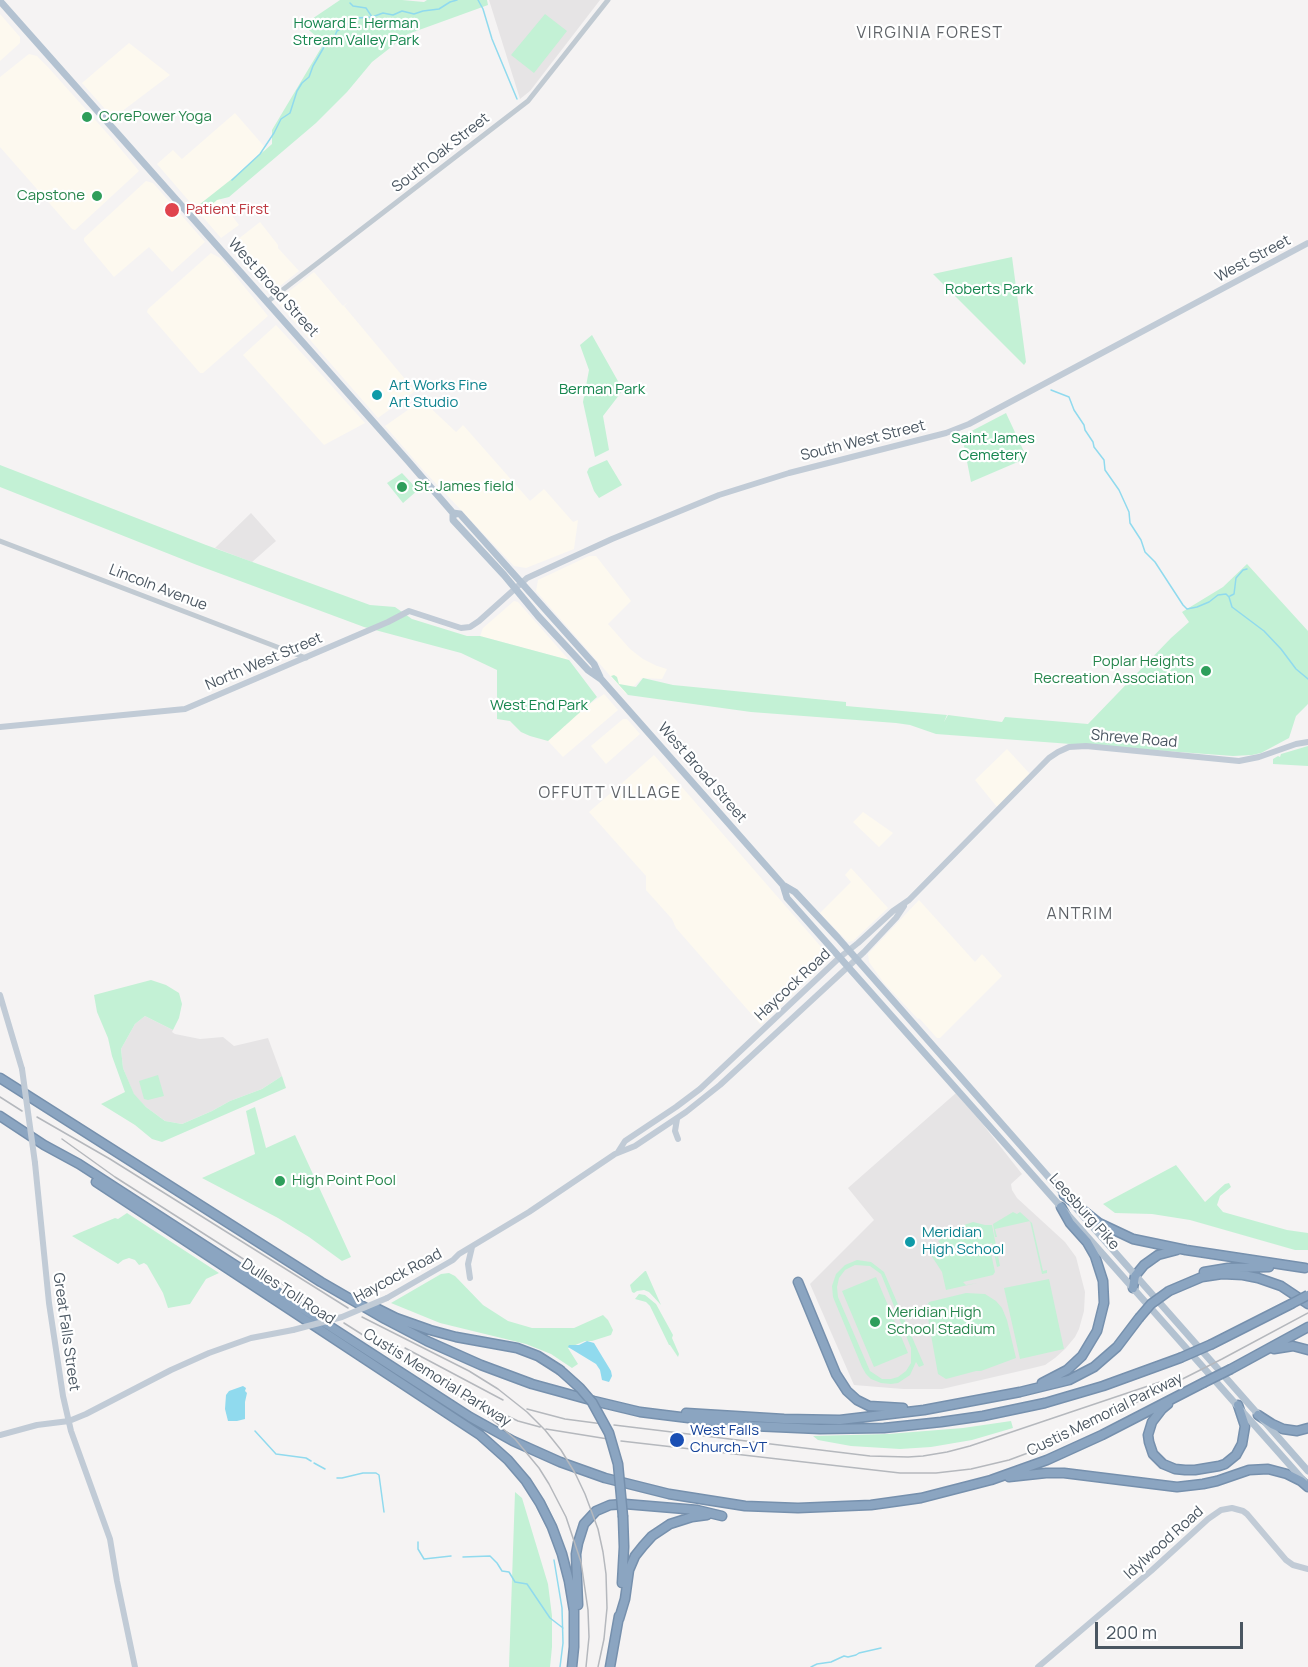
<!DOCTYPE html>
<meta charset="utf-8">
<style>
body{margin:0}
#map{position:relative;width:1308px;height:1667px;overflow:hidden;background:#f5f3f3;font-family:Manrope,sans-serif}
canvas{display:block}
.scale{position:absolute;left:1095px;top:1622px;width:148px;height:27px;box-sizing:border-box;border:3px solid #4a5661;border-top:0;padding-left:8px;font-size:18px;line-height:21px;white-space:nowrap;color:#4a5661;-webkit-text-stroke:4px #fff;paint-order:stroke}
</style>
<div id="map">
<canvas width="1308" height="1667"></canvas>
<div class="scale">200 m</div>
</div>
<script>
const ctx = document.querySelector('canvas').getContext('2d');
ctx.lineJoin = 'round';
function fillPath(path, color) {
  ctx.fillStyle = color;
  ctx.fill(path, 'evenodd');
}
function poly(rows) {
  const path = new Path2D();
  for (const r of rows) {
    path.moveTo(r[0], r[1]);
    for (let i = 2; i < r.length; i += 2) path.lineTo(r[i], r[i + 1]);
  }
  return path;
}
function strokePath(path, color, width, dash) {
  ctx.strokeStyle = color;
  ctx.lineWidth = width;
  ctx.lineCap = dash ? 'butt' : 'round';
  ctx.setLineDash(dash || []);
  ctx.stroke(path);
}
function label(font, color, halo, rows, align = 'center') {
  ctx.font = font + ' Manrope,sans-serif';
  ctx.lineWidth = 4.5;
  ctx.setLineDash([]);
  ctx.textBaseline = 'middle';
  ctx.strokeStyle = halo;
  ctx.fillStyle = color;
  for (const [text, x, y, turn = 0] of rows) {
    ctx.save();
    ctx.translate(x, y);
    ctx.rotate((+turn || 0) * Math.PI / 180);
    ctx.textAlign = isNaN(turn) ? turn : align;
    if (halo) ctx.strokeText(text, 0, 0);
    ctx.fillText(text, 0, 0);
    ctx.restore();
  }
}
const commercial = poly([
 [0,14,20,37,20,43,0,61],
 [129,43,170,75,113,118,82,83],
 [29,54,37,56,47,66,114,141,139,171,75,230,72,229,0,147,0,77],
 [235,113,269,152,217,196,239,225,221,238,157,164,173,150,182,159],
 [146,181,153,183,205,242,172,272,149,247,114,277,84,241,84,238],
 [260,222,278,245,278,248,299,271,270,294,228,247],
 [211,253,220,258,230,269,268,316,203,373,200,373,147,312,148,309],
 [314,272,343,306,348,302,344,306,415,391,378,418,278,303,279,299],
 [276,325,320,373,365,423,324,445,243,355],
 [422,400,456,432,463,425,530,501,544,489,573,522,578,520,574,549,526,568,514,566,425,472,385,426],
 [589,556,596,556,631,601,608,624,630,649,643,659,657,666,667,669,662,679,642,678,626,694,536,591,538,580],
 [514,601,518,602,569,660,480,636,483,628],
 [604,694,618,710,563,757,548,741,583,709],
 [623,719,627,719,640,734,606,764,591,746],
 [1007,749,1030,774,997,807,975,780],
 [654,755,829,956,828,960,761,1025,676,928,672,919,646,890,646,876,589,812],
 [863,812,893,833,879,847,853,822],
 [851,868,888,908,853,941,848,942,820,913,851,882,845,875],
 [919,900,975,962,982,954,1002,976,940,1038,937,1038,919,1018,918,1019,884,983,869,962,868,954]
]);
const education = poly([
 [489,0,600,0,530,91,520,99],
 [251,513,276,541,252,562,215,548],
 [145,1016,173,1030,172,1032,175,1034,200,1039,223,1037,234,1046,268,1038,282,1076,262,1089,230,1101,212,1111,182,1124,165,1121,146,1107,134,1095,123,1068,121,1049,135,1024],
 [956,1093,981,1122,1022,1174,1011,1184,1012,1190,1017,1198,1065,1242,1076,1257,1085,1292,1084,1311,1079,1329,1075,1337,1065,1349,1055,1358,1045,1365,1033,1368,942,1389,903,1389,854,1385,810,1284,874,1220,848,1188]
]);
const green = poly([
 [340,0,402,0,424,2,427,0,487,0,488,5,408,34,372,62,347,92,316,123,229,197,217,200,201,214,200,209,195,208,233,178,272,144,272,130,324,43,303,25],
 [545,14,567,31,534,73,511,55],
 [1012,257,1026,362,1024,365,933,274],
 [592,335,623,390,603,416,609,450,595,457,583,402,589,370,580,345],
 [1006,413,1027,458,971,482,962,436],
 [607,460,622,485,599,498,594,491,587,472,589,468],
 [0,465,206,545,370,605,395,607,412,619,467,636,480,636,569,660,597,697,548,741,530,736,521,732,510,721,497,719,497,670,461,653,364,627,197,565,0,487],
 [402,473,418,490,403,503,387,483],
 [1247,564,1308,631,1308,704,1296,716,1289,738,1261,753,1252,755,1233,756,936,734,910,725,896,723,751,712,628,695,611,676,614,675,617,677,619,684,636,687,643,678,673,685,846,702,846,706,947,715,944,722,948,715,1002,722,1005,717,1088,724,1171,638,1189,622,1182,612,1223,587],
 [1308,746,1308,766,1273,764,1273,759,1278,756,1280,757,1281,754],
 [151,980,166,985,179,993,182,1004,179,1018,173,1030,145,1016,135,1024,121,1049,123,1068,134,1094,146,1107,165,1121,182,1124,212,1111,230,1101,262,1089,282,1076,286,1088,162,1142,152,1139,135,1125,101,1104,125,1092,112,1056,108,1038,97,1012,94,995],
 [158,1075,164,1096,148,1100,144,1099,139,1081],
 [255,1107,266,1148,295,1135,351,1257,342,1261,309,1237,278,1218,202,1178,255,1154,246,1111],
 [1176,1165,1205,1202,1225,1184,1229,1183,1231,1187,1220,1196,1217,1205,1223,1212,1287,1230,1308,1233,1308,1250,1295,1250,1190,1220,1152,1214,1115,1213,1103,1204],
 [1013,1212,1017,1214,1020,1212,1032,1223,1043,1271,1047,1270,1047,1273,1042,1274,1030,1221,995,1229,997,1237,995,1237,993,1224],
 [127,1213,219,1273,206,1279,190,1304,168,1308,163,1293,147,1265,144,1263,139,1265,135,1260,129,1258,123,1260,118,1264,72,1236,115,1218,118,1219],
 [973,1222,985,1225,992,1225,1000,1266,997,1267,992,1243,989,1244,995,1272,993,1275,963,1282,966,1285,977,1283,946,1290,942,1272,929,1252,941,1245,938,1241,964,1225],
 [857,1260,871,1262,884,1272,924,1365,919,1367,916,1362,910,1375,898,1383,891,1384,881,1383,871,1379,866,1374,862,1367,833,1297,832,1286,836,1274,845,1265],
 [855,1265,870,1266,881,1274,911,1348,911,1363,906,1371,898,1377,891,1379,882,1379,870,1371,838,1297,837,1287,839,1278,845,1270],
 [645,1271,646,1271,661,1305,649,1292,644,1290,637,1291,634,1293,632,1292,630,1285],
 [449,1273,455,1276,483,1305,508,1321,532,1328,574,1328,603,1315,608,1320,613,1330,611,1335,592,1341,585,1341,568,1348,578,1364,572,1368,551,1354,526,1344,440,1323,391,1303,441,1274],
 [876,1277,908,1353,874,1367,842,1291],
 [1049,1279,1064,1349,1020,1359,1004,1288],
 [966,1293,985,1294,996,1301,1002,1308,1007,1320,1016,1358,981,1371,976,1371,946,1379,938,1374,926,1307,929,1302],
 [639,1294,645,1295,656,1304,673,1335,672,1338,679,1354,678,1357,670,1345,669,1345,650,1306,646,1302,635,1299],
 [1011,1421,1013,1428,972,1440,931,1447,900,1449,851,1446,818,1440,813,1436,888,1434,963,1428],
 [515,1492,522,1498,548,1584,552,1616,552,1647,550,1667,509,1667]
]);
const water = poly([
 [587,1341,594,1343,611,1371,612,1376,609,1382,602,1380,600,1370,596,1364,568,1347,569,1345,579,1345],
 [243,1386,246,1388,245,1391,247,1393,245,1402,245,1419,237,1421,228,1421,225,1409,226,1395,229,1391]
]);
const stream = poly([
 [478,0,483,9,492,39,517,99],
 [350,3,353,6,366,8,372,17],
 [232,180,260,154,274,133,281,119,290,113,297,91,302,83,309,77,313,66,324,47,332,42,337,31,357,18,372,17,383,13,393,15,402,11,414,14,423,11,439,9,450,2,457,0],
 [1051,390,1069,397,1074,410,1084,425,1085,430,1093,442,1094,447,1104,460,1105,470,1119,490,1129,512,1130,523,1141,540,1145,552,1155,562,1183,605,1187,609,1197,607,1209,602,1218,595,1226,594,1229,597,1232,607,1264,631,1281,649,1296,669,1308,679],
 [1230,596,1234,594,1236,578,1243,570,1247,569],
 [255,1431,276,1454,306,1458,311,1461],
 [314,1463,325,1469],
 [337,1478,342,1478,363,1473,376,1473,379,1475,384,1512],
 [418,1542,418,1549,424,1559,451,1556],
 [463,1557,490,1556,497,1563,502,1571,509,1572,515,1582,527,1584,550,1618,563,1628],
 [554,1560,562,1608,563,1643,560,1667],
 [811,1667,817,1664,831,1662,844,1656,848,1657,856,1655,859,1653,881,1648]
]);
const tertiary = poly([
 [267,302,528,101,608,0],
 [0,541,306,658]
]);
const secondary = poly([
 [0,727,185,709,388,622,409,611,461,628,470,627,479,621,527,578,612,539,719,495,789,473,946,433,969,424,1308,243],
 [0,995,22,1069],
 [677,1119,675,1131,678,1139],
 [618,1152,625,1141,676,1107,700,1089,839,958,858,943,893,911,909,900,1049,758,1058,752,1069,747,1086,746,1239,761,1259,757,1296,744,1308,742],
 [35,1163,49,1303,63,1396,71,1431,110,1539,117,1581,135,1667],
 [470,1278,468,1264,472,1247],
 [387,1298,453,1260,459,1254,529,1212,615,1154,635,1146,686,1112,720,1085,864,952,896,918,904,906],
 [0,1435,37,1425,69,1421,86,1414,171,1370,209,1353,251,1338,293,1330],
 [1038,1667,1151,1571,1208,1519,1221,1510,1232,1508,1243,1511,1247,1514,1286,1560,1293,1565,1308,1569]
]);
const primary = poly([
 [0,1,408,461,453,513,453,520,504,575,538,616,588,670,601,679,783,885,795,892,838,938,1067,1198],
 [453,513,460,514,594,664,600,677],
 [783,885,787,898,1304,1481],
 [1076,1208,1308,1471]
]);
const motorway = poly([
 [0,1078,321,1282,385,1319,427,1341,481,1365,532,1384,594,1401,640,1412,753,1426,820,1429,884,1428,941,1422,983,1416,1045,1403,1103,1386,1180,1358],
 [0,1116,44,1145,79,1164,470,1417,513,1441,560,1462,605,1478,669,1494,745,1506,798,1508,871,1505,921,1498,991,1480,1047,1460,1102,1435,1203,1383],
 [96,1182,480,1435,508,1460,526,1481,540,1503,552,1527,562,1554,569,1581,574,1611,574,1647,572,1667],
 [1064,1195,1099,1223,1133,1239,1186,1250,1305,1268],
 [1204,1272,1228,1268,1269,1267],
 [798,1282,836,1374,847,1391,857,1400,869,1406,903,1408],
 [1133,1288,1135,1276,1144,1265,1158,1255,1177,1250],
 [1169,1291,1202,1277,1222,1274,1243,1275,1258,1278,1281,1286,1308,1304],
 [374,1307,396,1318,430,1330,456,1337,517,1348,538,1356,560,1370],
 [1212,1344,1291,1304],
 [1274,1349,1293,1346,1308,1350],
 [1231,1369,1308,1327],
 [1042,1383,1067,1370,1082,1356,1097,1331,1104,1303,1103,1281,1095,1256,1087,1242,1070,1223,1061,1207],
 [1168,1404,1162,1409,1152,1422,1148,1435,1149,1442,1153,1454,1163,1464,1175,1469,1185,1470,1195,1470,1219,1466,1225,1464,1236,1455,1242,1444,1245,1426,1238,1405],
 [686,1413,784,1419,840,1420,924,1410,1020,1392,1069,1380,1094,1367,1117,1347,1139,1318],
 [1258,1415,1272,1424,1283,1429,1297,1431,1308,1428],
 [1009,1477,1046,1473,1064,1473,1177,1487,1203,1484,1217,1481,1249,1470,1268,1469,1287,1474,1301,1481,1308,1487],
 [622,1583,624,1547,623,1517],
 [578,1605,576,1554,578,1543,584,1524,596,1511,610,1505,625,1504,697,1510,722,1516],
 [619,1619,625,1599,629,1570,635,1556,643,1546,652,1536,670,1524,692,1517,707,1515],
 [610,1667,619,1616]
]);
const rail = poly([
 [0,1097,22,1111],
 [37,1117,110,1159,348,1308],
 [62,1139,115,1177,331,1315],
 [362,1317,469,1371,498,1389,527,1412,545,1430,561,1450,575,1473,585,1494,598,1529,603,1552,606,1574,607,1608,604,1639,598,1667],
 [344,1323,481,1410,515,1439,539,1468,549,1484,566,1517,581,1562,588,1610,589,1637,586,1667],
 [405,1348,503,1400],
 [484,1405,518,1421,540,1427],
 [527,1409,565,1419,603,1424],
 [614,1425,870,1456,908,1457,923,1456,947,1452,970,1446,1160,1382],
 [546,1429,608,1439],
 [621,1441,900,1473,936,1473,971,1469,1009,1460,1060,1441,1222,1359,1308,1313]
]);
const secondaryBridge = poly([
 [22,1069,35,1163],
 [293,1330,342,1317,387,1298]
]);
const motorwayBridge = poly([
 [1291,1304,1308,1295],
 [1139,1318,1151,1304,1169,1291],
 [1180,1358,1212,1344],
 [560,1370,580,1388,592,1402,609,1433,618,1464,623,1517],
 [1203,1383,1231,1369]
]);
const markers = [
 [87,117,6,"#2e9e5b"],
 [97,196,6,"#2e9e5b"],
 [172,210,8,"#e0444e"],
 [377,395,6,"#0f9aa8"],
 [402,487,6,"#2e9e5b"],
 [1206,671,6,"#2e9e5b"],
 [280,1181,6,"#2e9e5b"],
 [910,1242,6,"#0f9aa8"],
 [875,1322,6,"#2e9e5b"],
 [677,1440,8,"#1a4fb4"]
];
const parkNames = [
 ["Howard E. Herman",356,24],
 ["Stream Valley Park",356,41],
 ["Roberts Park",989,290],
 ["Berman Park",602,390],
 ["Saint James",993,439],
 ["Cemetery",993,456],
 ["West End Park",539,706]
];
const leisureNames = [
 ["CorePower Yoga",99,117],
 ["Capstone",85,196,"right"],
 ["St. James field",414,487],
 ["Poplar Heights",1194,662,"right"],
 ["Recreation Association",1194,679,"right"],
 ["High Point Pool",292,1181],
 ["Meridian High",887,1313],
 ["School Stadium",887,1330]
];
const streetNames = [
 ["South Oak Street",441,153,-38],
 ["West Street",1253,259,-28],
 ["West Broad Street",273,288,48],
 ["South West Street",863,441,-14],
 ["Lincoln Avenue",158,588,21],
 ["North West Street",264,662,-23],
 ["Shreve Road",1134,739,5],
 ["West Broad Street",702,773,49],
 ["Haycock Road",793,985,-43],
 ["Leesburg Pike",1084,1212,48],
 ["Haycock Road",398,1276,-28],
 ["Dulles Toll Road",288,1292,33],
 ["Great Falls Street",66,1332,82],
 ["Custis Memorial Parkway",437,1378,32],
 ["Custis Memorial Parkway",1105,1415,-26],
 ["Idylwood Road",1164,1543,-42]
];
const healthNames = [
 ["Patient First",186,210]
];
const cultureNames = [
 ["Art Works Fine",389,386],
 ["Art Studio",389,403],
 ["Meridian",922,1233],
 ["High School",922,1250]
];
const transitNames = [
 ["West Falls",690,1431],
 ["Church–VT",690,1448]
];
const neighbourhoodNames = [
 ["VIRGINIA FOREST",930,34],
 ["OFFUTT VILLAGE",610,794],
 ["ANTRIM",1080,915]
];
fillPath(commercial, '#fdf9ef');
fillPath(education, '#e6e4e5');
fillPath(green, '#c3f1d5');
fillPath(water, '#90daee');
strokePath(stream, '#90daee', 1.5);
strokePath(motorway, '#7690ad', 11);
strokePath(tertiary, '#c1cad2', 5);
strokePath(secondary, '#c1cbd6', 6);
strokePath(primary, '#b3c2d1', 7);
strokePath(motorway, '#8ba5c1', 8);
strokePath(rail, '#b5b8bd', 1.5);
strokePath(motorwayBridge, '#7690ad', 11, []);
strokePath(secondaryBridge, '#c1cbd6', 6);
strokePath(motorwayBridge, '#8ba5c1', 8);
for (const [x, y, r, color] of markers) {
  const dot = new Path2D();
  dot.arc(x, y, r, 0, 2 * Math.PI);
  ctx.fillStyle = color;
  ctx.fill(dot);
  strokePath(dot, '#fff', 2);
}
label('15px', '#17864f', '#fff', parkNames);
label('15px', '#27864d', '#fff', leisureNames, 'left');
label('15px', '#4a5661', '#fff', streetNames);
label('15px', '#be3a42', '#fff', healthNames, 'left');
label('15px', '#0d838f', '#fff', cultureNames, 'left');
label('15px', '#164399', '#fff', transitNames, 'left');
ctx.letterSpacing = '1.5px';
label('16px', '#5f6368', '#fff', neighbourhoodNames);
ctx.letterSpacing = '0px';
</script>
